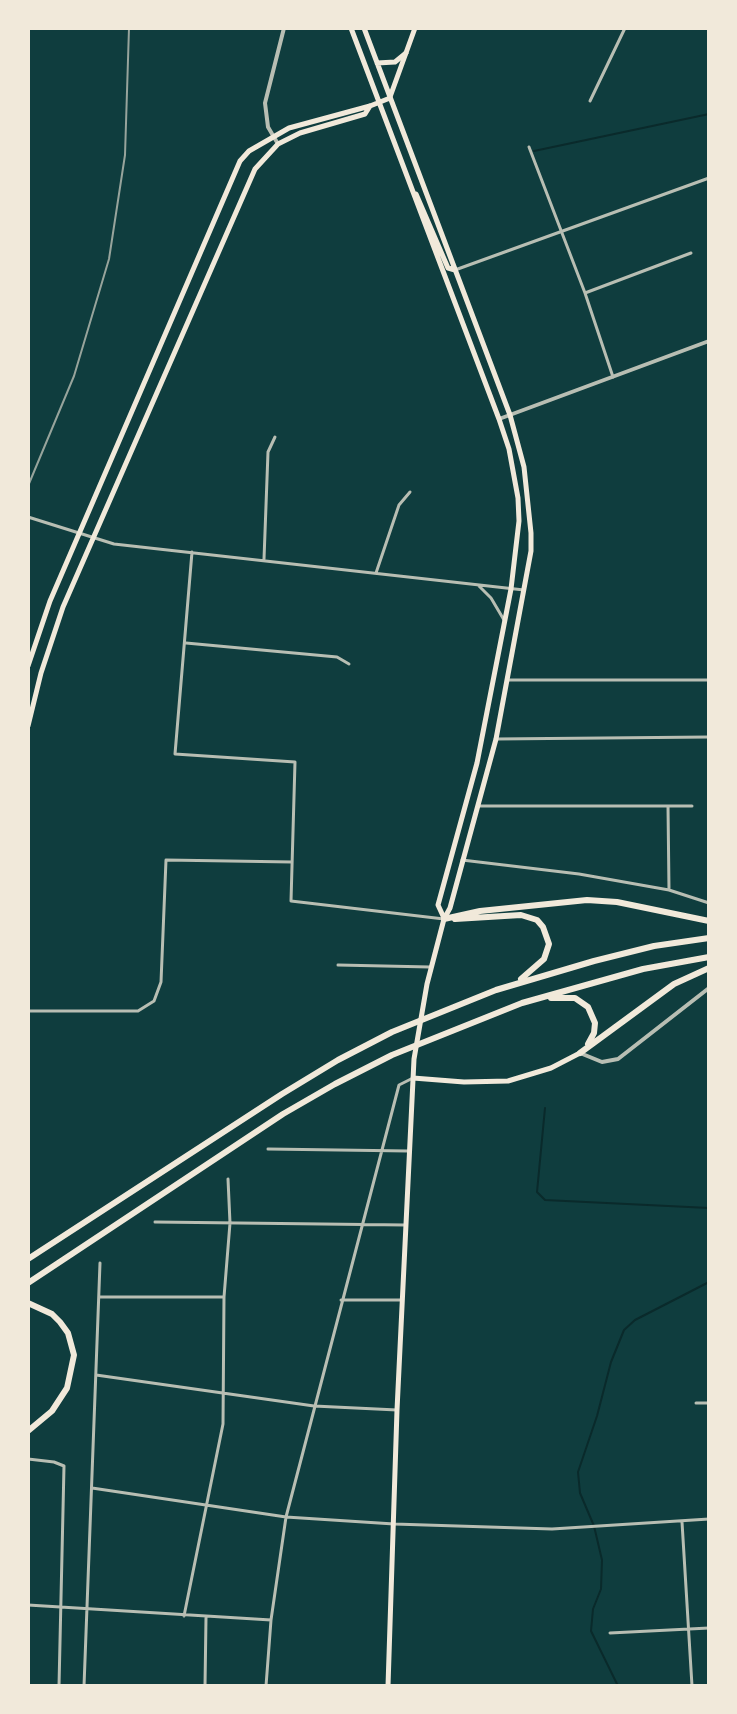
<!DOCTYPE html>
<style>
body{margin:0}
#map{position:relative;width:737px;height:1714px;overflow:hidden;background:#0f3d3e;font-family:Figtree,sans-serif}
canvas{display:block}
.frame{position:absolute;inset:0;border:30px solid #f1e9da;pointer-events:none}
</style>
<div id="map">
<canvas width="737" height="1714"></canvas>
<div class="frame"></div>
</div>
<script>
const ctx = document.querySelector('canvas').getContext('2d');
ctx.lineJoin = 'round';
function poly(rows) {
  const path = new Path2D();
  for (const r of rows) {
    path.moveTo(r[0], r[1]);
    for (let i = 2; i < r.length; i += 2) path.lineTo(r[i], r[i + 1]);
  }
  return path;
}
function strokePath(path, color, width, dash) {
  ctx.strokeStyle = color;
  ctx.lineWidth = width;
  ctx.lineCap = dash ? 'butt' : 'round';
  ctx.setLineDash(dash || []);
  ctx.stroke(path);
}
const stream = poly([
 [534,151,709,114],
 [545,1108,537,1192,545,1200,709,1208],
 [618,1686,591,1631,593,1609,601,1589,602,1560,594,1526,580,1493,578,1472,597,1416,611,1362,624,1330,635,1320,709,1282]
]);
const minor = poly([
 [590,101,625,28],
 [529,147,585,293,613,377],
 [455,270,709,178],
 [585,293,691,253],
 [28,517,114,544,524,590],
 [192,552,175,754,295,762,291,901,444,919],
 [264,559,268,452,275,437],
 [376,573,399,505,410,492],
 [478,585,491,598,504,620],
 [186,643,337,657,349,664],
 [507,680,709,680],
 [496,739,709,737],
 [478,806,692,806],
 [668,806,669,890],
 [462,860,579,874,669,890,709,903],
 [338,965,430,967],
 [28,1011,138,1011,154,1001,161,982,166,860,292,862],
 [268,1149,408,1151],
 [155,1222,405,1225],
 [99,1297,223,1297],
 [341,1300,402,1300],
 [96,1375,314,1406,397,1410],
 [696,1403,709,1403],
 [28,1459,54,1462,64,1466,59,1686],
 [92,1488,286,1517,394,1524,552,1529,709,1519],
 [682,1522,692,1686],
 [28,1605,271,1620],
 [184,1616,223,1424,224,1297,230,1223,228,1179],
 [610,1633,709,1628],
 [84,1686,100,1263],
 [205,1686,206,1618],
 [266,1686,271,1620,286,1517,399,1085,413,1078]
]);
const tertiary = poly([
 [278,144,268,127,265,103,284,28],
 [499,419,709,341],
 [580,1053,602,1062,618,1059,709,988]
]);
const secondary = poly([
 [390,97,415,28]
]);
const primary = poly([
 [351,28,499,419,509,449,518,498,519,521,511,589,477,763,438,905,444,918],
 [364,28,510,415,524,467,531,533,531,551,496,739,450,908,444,919,427,984,414,1059,397,1410,388,1686],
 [377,63,395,62,406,53],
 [416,194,448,268,455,270],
 [28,666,50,601,240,161,249,151,289,128,370,106,390,98],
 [28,726,41,673,63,607,255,169,278,144,300,133,365,114,370,106],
 [413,1078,464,1082,508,1081,551,1068,580,1053]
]);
const motorway = poly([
 [444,919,480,911,587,900,617,902,709,921],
 [455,919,521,915,537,920,543,927,549,944,544,959,521,979],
 [551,998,575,998,588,1007,595,1023,594,1033,588,1044],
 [580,1053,674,984,709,968],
 [28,1259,282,1094,338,1060,392,1032,496,990,594,961,654,946,709,938],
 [28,1283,283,1114,335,1084,392,1055,522,1003,643,969,709,957],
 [28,1303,52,1314,60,1322,68,1333,74,1355,67,1388,52,1411,28,1431]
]);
const rail = poly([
 [28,486,74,376,109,259,125,155,129,28]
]);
strokePath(stream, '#0a2a2b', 2);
strokePath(minor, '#b8beb3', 3);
strokePath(tertiary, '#b8beb3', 4);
strokePath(secondary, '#f1e9da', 5);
strokePath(primary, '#f1e9da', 5);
strokePath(motorway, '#f1e9da', 6);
strokePath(rail, '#97a49c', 2);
</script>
